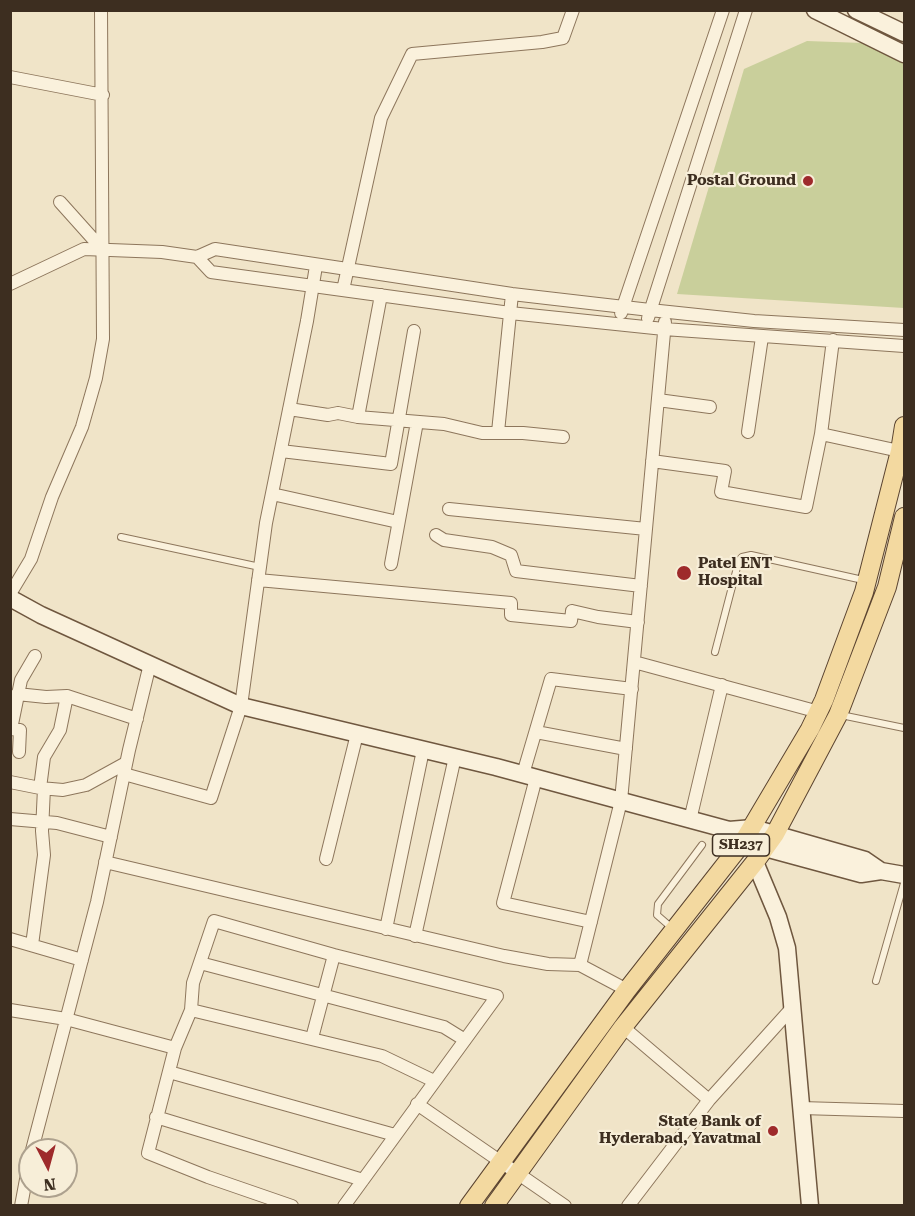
<!DOCTYPE html>
<style>
body{margin:0}
#map{position:relative;width:915px;height:1216px;overflow:hidden;background:#f0e4c8;font-family:"Roboto Serif",serif}
canvas{display:block}
.frame{position:absolute;inset:0;border:12px solid #3d2e20;pointer-events:none}
.north{position:absolute;left:18px;top:1138px;width:60px;height:60px;box-sizing:border-box;background:#f7eed8;border:2px solid #ada18e;border-radius:50%;rotate:174deg;font-size:16px;font-weight:700;line-height:24px;text-align:center;color:#3d2e20}
.north::after{content:'';display:block;margin:auto;width:21px;height:27px;background:#9e2a2b;clip-path:polygon(50% 0,100% 100%,50% 72%,0 100%)}
</style>
<div id="map">
<canvas width="915" height="1216"></canvas>
<div class="frame"></div>
<div class="north">N</div>
</div>
<script>
const ctx = document.querySelector('canvas').getContext('2d');
ctx.lineJoin = 'round';
function fillPath(path, color) {
  ctx.fillStyle = color;
  ctx.fill(path, 'evenodd');
}
function poly(rows) {
  const path = new Path2D();
  for (const r of rows) {
    path.moveTo(r[0], r[1]);
    for (let i = 2; i < r.length; i += 2) path.lineTo(r[i], r[i + 1]);
  }
  return path;
}
function strokePath(path, color, width, dash) {
  ctx.strokeStyle = color;
  ctx.lineWidth = width;
  ctx.lineCap = dash ? 'butt' : 'round';
  ctx.setLineDash(dash || []);
  ctx.stroke(path);
}
function label(font, color, halo, rows, align = 'center') {
  ctx.font = font + ' "Roboto Serif",serif';
  ctx.lineWidth = 4.5;
  ctx.setLineDash([]);
  ctx.textBaseline = 'middle';
  ctx.strokeStyle = halo;
  ctx.fillStyle = color;
  for (const [text, x, y, turn = 0] of rows) {
    ctx.save();
    ctx.translate(x, y);
    ctx.rotate((+turn || 0) * Math.PI / 180);
    ctx.textAlign = isNaN(turn) ? turn : align;
    if (halo) ctx.strokeText(text, 0, 0);
    ctx.fillText(text, 0, 0);
    ctx.restore();
  }
}
const green = poly([
 [807,41,863,43,904,57,904,308,677,294,744,69]
]);
const lane = poly([
 [121,537,260,567],
 [715,652,739,560,742,557,751,555,863,580],
 [841,715,904,728],
 [672,928,657,915,658,904,702,845],
 [876,981,904,883]
]);
const street = poly([
 [10,77,103,95],
 [60,202,103,250],
 [197,257,211,272,510,313,664,329,904,346],
 [10,284,84,249,162,252,197,257,215,249,512,294,650,310,754,321,904,330],
 [343,290,381,118,412,54,542,42,563,38,573,10],
 [621,313,723,10],
 [648,318,746,10],
 [658,400,710,407],
 [289,409,328,415,338,413,358,417,444,424,482,433,523,433,563,437],
 [358,417,381,295],
 [498,432,512,294],
 [748,432,762,337],
 [821,434,904,452],
 [281,451,391,464,414,331],
 [652,461,725,471,721,492,806,507,821,434,833,340],
 [272,494,398,522],
 [449,509,646,529],
 [436,535,444,540,492,547,511,555,516,571,641,586],
 [391,564,417,422],
 [258,580,511,603,511,615,571,621,572,611,598,617,638,622],
 [10,594,31,559,52,497,82,427,96,378,103,339,101,10],
 [634,662,819,712],
 [17,694,46,697,67,696,137,719],
 [10,729,20,730,19,752],
 [11,729,21,680,35,656],
 [536,732,626,749],
 [124,774,211,798,241,706,266,523,307,321,316,266],
 [523,774,551,679,632,689],
 [536,778,503,903,591,922],
 [10,782,40,788,63,790,86,785,126,763],
 [40,788,44,757,60,730,67,696],
 [10,819,57,823,111,837],
 [690,820,722,685],
 [326,859,357,734],
 [105,862,504,956,548,964,580,965,627,990],
 [386,929,423,750],
 [415,936,455,757],
 [10,939,82,960],
 [32,945,44,855,42,831,44,788],
 [200,963,444,1027,465,1040],
 [580,965,621,801,665,322],
 [10,1010,66,1019,175,1048],
 [191,1010,382,1056,434,1081],
 [623,1027,709,1100],
 [312,1038,334,955],
 [169,1072,395,1135],
 [417,1104,565,1206],
 [801,1108,904,1111],
 [156,1117,363,1180],
 [32,1150,97,902,129,750,150,664],
 [21,1206,30,1158],
 [292,1206,208,1177,148,1153,175,1048,191,1010,193,983,214,921,334,955,497,996,344,1206],
 [628,1206,709,1100,792,1008]
]);
const secondary = poly([
 [815,10,904,54],
 [856,10,904,33],
 [10,598,41,615,241,706,496,767,729,830,753,828,865,860,881,871],
 [733,834,743,842,861,874,881,871,904,875],
 [755,862,778,917,787,948,810,1206]
]);
const primary = poly([
 [469,1206,627,990,743,842,810,729,824,700,864,592,900,451,904,426],
 [494,1206,623,1027,755,862,775,834,838,715,887,587,904,517]
]);
const markers = [
 [808,181,6,"#9e2a2b"],
 [684,573,8,"#9e2a2b"],
 [773,1131,6,"#9e2a2b"]
];
const shields = [
 [741,845,57]
];
const shieldNames = [
 ["SH237",741,845]
];
const poiNames = [
 ["Postal Ground",796,181],
 ["Patel ENT",698,564,"left"],
 ["Hospital",698,581,"left"],
 ["State Bank of",761,1122],
 ["Hyderabad, Yavatmal",761,1139]
];
fillPath(green, '#c9cf9b');
strokePath(lane, '#8d765c', 8);
strokePath(street, '#8d765c', 14);
strokePath(secondary, '#6f573f', 19);
strokePath(primary, '#5b4430', 20);
strokePath(lane, '#faf1dc', 6);
strokePath(street, '#faf1dc', 12);
strokePath(secondary, '#faf1dc', 16);
strokePath(primary, '#f3d9a0', 18);
for (const [x, y, r, color] of markers) {
  const dot = new Path2D();
  dot.arc(x, y, r, 0, 2 * Math.PI);
  ctx.fillStyle = color;
  ctx.fill(dot);
  strokePath(dot, '#f7eed8', 2);
}
for (const [x, y, w] of shields) {
  const box = new Path2D();
  box.roundRect(x - w / 2, y - 11, w, 22, 4.5);
  ctx.fillStyle = '#f7eed8';
  ctx.fill(box);
  strokePath(box, '#3d2e20', 1.5);
}
label('bold 14px', '#3d2e20', null, shieldNames);
label('bold 15px', '#3d2e20', '#f7eed8', poiNames, 'right');
</script>
